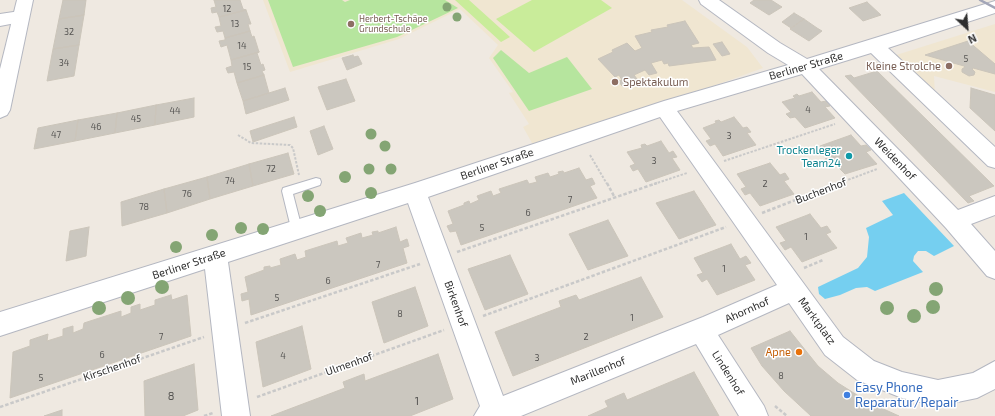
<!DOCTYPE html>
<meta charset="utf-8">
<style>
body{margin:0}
#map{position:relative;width:995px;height:416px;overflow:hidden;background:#efe9e1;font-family:"Exo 2",sans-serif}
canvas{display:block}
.north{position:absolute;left:947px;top:8px;width:40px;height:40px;-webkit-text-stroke:3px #fff;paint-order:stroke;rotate:154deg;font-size:11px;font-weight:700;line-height:16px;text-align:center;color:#2e2e2e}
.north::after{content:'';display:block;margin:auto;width:14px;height:18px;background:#2e2e2e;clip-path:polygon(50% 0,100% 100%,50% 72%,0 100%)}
</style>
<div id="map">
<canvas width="995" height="416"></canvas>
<div class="north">N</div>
</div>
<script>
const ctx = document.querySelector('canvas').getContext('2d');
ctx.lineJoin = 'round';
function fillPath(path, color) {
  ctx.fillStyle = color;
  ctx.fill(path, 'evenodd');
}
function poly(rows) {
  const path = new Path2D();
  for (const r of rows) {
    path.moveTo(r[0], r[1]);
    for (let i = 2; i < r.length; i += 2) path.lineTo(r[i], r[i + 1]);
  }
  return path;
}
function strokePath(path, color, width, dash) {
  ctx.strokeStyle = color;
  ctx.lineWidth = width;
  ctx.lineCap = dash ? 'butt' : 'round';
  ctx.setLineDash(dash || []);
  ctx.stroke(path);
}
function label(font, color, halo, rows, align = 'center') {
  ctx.font = font + ' "Exo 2",sans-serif';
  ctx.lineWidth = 3;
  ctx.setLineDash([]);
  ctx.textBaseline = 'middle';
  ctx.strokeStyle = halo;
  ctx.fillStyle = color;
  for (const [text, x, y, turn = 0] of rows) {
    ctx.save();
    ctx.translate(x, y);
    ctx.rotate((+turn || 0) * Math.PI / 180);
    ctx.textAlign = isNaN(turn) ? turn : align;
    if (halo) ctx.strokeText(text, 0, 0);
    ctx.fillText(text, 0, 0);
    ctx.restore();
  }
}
const education = poly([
 [263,0,682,0,747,47,763,68,536,150,523,127,529,124,509,93,513,92,489,58,498,45,460,9,399,39,290,72],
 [995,24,995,92,934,76,935,95,893,56]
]);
const green = poly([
 [268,0,342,0,345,2,350,0,445,0,458,8,397,37,293,67],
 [501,50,529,73,567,57,592,89,529,111,493,58]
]);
const pitch = poly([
 [455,0,469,0,510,37,501,42],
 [532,0,601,0,612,8,534,52,496,19]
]);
const water = poly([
 [904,193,954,246,934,256,926,251,918,251,914,256,913,261,923,272,875,291,867,287,856,288,840,295,825,299,819,294,818,287,858,268,867,257,869,237,866,228,893,215,882,201]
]);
const building = poly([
 [63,0,86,0,84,15,59,19,63,0],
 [214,0,240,0,243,9,246,10,219,17,217,12,212,13,211,8,216,7,214,0],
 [754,0,771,0,782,7,769,15,750,3,754,0],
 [867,2,881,15,863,21,849,8,867,2],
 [246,10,251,24,248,24,250,31,225,38,223,31,217,32,215,27,221,26,219,17,246,10],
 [794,13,804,19,791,28,782,22,794,13],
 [84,15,79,45,53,49,59,19,84,15],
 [804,19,817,28,822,31,809,41,790,29,804,19],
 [685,21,699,43,691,45,693,48,709,47,716,60,669,66,668,63,664,64,662,60,651,63,657,73,649,75,645,70,634,75,640,83,638,80,623,87,618,81,622,80,619,75,615,77,598,59,613,52,612,50,627,43,635,51,642,48,635,36,652,32,651,30,668,27,667,25,685,21],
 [250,31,252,37,254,36,259,52,231,60,227,45,221,47,219,41,225,40,225,38,250,31],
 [968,41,995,64,995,74,973,68,972,69,975,72,974,75,969,76,962,72,962,69,965,67,964,66,925,55,968,41],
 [722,42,730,54,722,56,713,44,722,42],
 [79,45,74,76,47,81,53,49,79,45],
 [259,52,257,53,261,65,263,64,265,70,262,71,264,75,237,83,234,72,228,73,226,68,232,66,231,60,259,52],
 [353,55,354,57,358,56,362,64,347,70,342,58,353,55],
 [877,71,994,186,969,196,974,201,968,203,845,76,851,75,854,78,877,71],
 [264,75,269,93,243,101,237,83,264,75],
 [346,79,355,101,327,110,318,87,346,79],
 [285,88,289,100,246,114,243,101,285,88],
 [971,88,995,95,995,131,970,108,971,88],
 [812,92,821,102,826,101,830,106,825,107,835,118,805,128,795,117,790,118,786,114,791,112,782,102,795,98,793,96,797,94,799,96,812,92],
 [194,98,194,117,155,125,156,105,194,98],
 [156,105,155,125,115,133,117,113,156,105],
 [117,113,115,133,75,141,78,120,117,113],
 [294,117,297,127,253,142,250,131,294,117],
 [734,117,743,128,747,127,751,132,747,133,756,145,723,156,715,144,710,146,706,141,711,139,703,128,716,123,715,121,719,120,721,122,734,117],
 [78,120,75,141,34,149,38,128,78,120],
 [324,126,333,149,318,155,310,131,324,126],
 [851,135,861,146,866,145,871,150,866,152,877,164,845,174,834,163,830,165,825,159,830,157,820,146,851,135],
 [661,141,669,153,673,151,677,157,672,158,680,170,646,182,638,169,633,171,630,166,635,164,627,152,642,148,641,145,645,144,647,146,661,141],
 [288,153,294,174,253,186,249,164,288,153],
 [770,163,780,175,785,173,789,179,784,181,794,194,760,206,750,193,745,195,741,189,746,187,737,174,770,163],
 [249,164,253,186,210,199,207,177,249,164],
 [579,168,586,180,592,178,595,184,590,186,597,198,461,245,456,231,450,232,447,226,453,224,448,211,464,205,464,203,469,201,470,204,479,200,477,196,491,191,493,196,501,193,499,189,527,180,529,184,537,182,535,177,548,173,550,177,559,174,558,172,563,171,564,173,579,168],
 [207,177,210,199,167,213,164,189,207,177],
 [164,189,167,213,122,226,121,202,164,189],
 [694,191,716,225,679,239,656,203,694,191],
 [810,214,821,228,827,226,831,232,826,234,837,248,802,262,791,247,785,250,780,243,786,241,776,227,810,214],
 [608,220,628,256,588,270,569,234,608,220],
 [89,227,86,256,66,261,70,231,89,227],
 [396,227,400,242,407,239,409,246,403,248,407,263,251,315,249,299,242,301,241,294,248,292,245,277,264,270,264,267,270,266,270,268,281,265,280,259,295,254,297,260,306,257,305,251,337,241,338,246,348,243,346,238,361,233,362,238,373,235,372,232,378,231,378,233,396,227],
 [731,244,740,259,746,256,751,263,745,265,755,280,717,295,707,279,702,282,697,275,703,273,694,258,731,244],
 [510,255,528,294,485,310,468,269,510,255],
 [641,277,663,317,513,376,495,332,561,307,559,301,576,295,579,300,641,277],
 [415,287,428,326,384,343,372,302,415,287],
 [171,295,172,300,187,295,191,336,10,398,13,352,30,346,30,340,48,334,47,341,63,336,63,329,73,326,73,333,83,329,84,323,121,311,121,317,131,313,131,307,140,304,140,310,155,305,155,300,171,295],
 [302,326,311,369,263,387,256,342,302,326],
 [790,331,818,366,838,383,868,402,899,416,811,416,784,391,762,366,751,348,790,331],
 [438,354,453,399,410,416,271,416,345,388,343,382,364,374,365,381,438,354],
 [194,364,198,410,183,416,145,416,144,381,194,364],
 [694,372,719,416,588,416,608,407,605,401,624,393,627,400,694,372],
 [62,410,62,416,44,416,62,410]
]);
const pathFar1 = poly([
 [238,135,251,143,290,145,293,148,299,175],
 [590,155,607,184],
 [724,161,835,124],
 [654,184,687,173],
 [837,184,877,169]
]);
const path = poly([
 [607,183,615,198],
 [762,213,839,183],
 [457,252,657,183],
 [804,268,823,260],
 [483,316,726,227],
 [245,323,420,264],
 [257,397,444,330],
 [775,406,787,416],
 [0,407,204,337],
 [204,416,213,413]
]);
const service = poly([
 [316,178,320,179,321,182,320,185,293,194,302,229,300,232,296,234,292,232,282,191,283,188,316,178]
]);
const minor = poly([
 [699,0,719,0,780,43,807,59,995,1,995,13,888,48,995,147,995,168,988,166,871,53,819,69,958,210,995,196,995,215,971,224,995,251,995,279,987,276,946,228,802,74,677,111,843,337,874,361,902,372,938,380,973,373,995,361,995,389,977,398,938,406,902,398,857,380,825,355,789,303,718,335,764,406,768,416,739,416,696,344,521,416,474,416,480,406,408,203,228,262,250,416,222,416,205,269,0,336,0,312,415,183,664,101,788,65,768,53,701,4,699,0],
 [660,117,777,285,703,317,503,396,428,197,660,117],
 [20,11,26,13,29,17,26,21,0,26,0,14,20,11]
]);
const secondary = poly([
 [17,0,33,0,10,110,7,115,0,118,0,69,17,0]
]);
const rail = poly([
 [980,0,995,8]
]);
const trees = [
 [447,7,4.5],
 [457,17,4.5],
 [371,134,5.5],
 [385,146,5.5],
 [369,169,5.5],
 [391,169,5.5],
 [345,177,6],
 [371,193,6],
 [308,196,6],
 [320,211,6],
 [241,228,6],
 [263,229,6],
 [212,235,6],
 [176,247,6],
 [162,287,7],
 [936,289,7],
 [128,298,7],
 [933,307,7],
 [99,308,7],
 [887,308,7],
 [914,316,7]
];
const markers = [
 [351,24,4,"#8d6e63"],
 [949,66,4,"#8d6e63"],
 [615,82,4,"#8d6e63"],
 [849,156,4,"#0f9aa8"],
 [799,352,4,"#e8710a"],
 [847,395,4,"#3f7fe0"]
];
const numberNames = [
 ["12",227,9],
 ["13",235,24],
 ["32",69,32],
 ["14",242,46],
 ["5",966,59],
 ["34",64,63],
 ["15",247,67],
 ["4",808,110],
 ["44",175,111],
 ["45",136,119],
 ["46",96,127],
 ["47",56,135],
 ["3",729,136],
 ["3",654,161],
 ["72",271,169],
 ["74",230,181],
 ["2",765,184],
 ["76",187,194],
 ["7",570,200],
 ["78",144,207],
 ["6",528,213],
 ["5",482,228],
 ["1",806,237],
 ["7",378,265],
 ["1",724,269],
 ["6",328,281],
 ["5",277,298],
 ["8",400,314],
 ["1",632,318],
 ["7",161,337],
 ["2",586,337],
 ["6",102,355],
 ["4",283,356],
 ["3",537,358],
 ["8",781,376],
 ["5",41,378]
];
const farEducationnames = [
 ["Herbert-Tschäpe",359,19],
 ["Grundschule",359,29]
];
const streetNames = [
 ["Berliner Straße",806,66,-16],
 ["Weidenhof",895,159,46],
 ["Berliner Straße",497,164,-19],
 ["Buchenhof",821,191,-21],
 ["Berliner Straße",189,264,-18],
 ["Birkenhof",456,304,70],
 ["Ahornhof",747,310,-24],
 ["Marktplatz",817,321,54],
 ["Ulmenhof",349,364,-20],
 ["Kirschenhof",112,368,-19],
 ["Marillenhof",598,371,-22],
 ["Lindenhof",728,373,58]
];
const educationNames = [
 ["Kleine Strolche",941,66],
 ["Spektakulum",623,82,"left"]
];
const cultureNames = [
 ["Trockenleger",841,150],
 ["Team24",841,163]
];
const foodNames = [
 ["Apne",791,352]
];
const nearNumbernames = [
 ["8",171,396],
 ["1",417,401]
];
const nearShopnames = [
 ["Easy Phone",855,388],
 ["Reparatur/Repair",855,403]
];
fillPath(education, '#f0e6d1');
fillPath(green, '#b6e59e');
fillPath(pitch, '#c9ec9a');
fillPath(water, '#75cff0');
fillPath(building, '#cbc7bf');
strokePath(building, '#cbc5ba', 1);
strokePath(service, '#b4b7c1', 2);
strokePath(minor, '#b4b7c1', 2);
strokePath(secondary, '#b4b7c1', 2);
strokePath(pathFar1, '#c9c9c9', 2, [2.5, 1.5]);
strokePath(path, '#c9c9c9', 2.5, [3.5, 2]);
fillPath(service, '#fff');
fillPath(minor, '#fff');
fillPath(secondary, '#fff');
strokePath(rail, '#a3a6b8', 2.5);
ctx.fillStyle = '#84a574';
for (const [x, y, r] of trees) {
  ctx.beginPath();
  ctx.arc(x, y, r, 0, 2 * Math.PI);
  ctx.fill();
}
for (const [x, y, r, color] of markers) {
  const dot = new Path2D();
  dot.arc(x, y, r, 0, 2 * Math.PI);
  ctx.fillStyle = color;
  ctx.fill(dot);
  strokePath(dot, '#fff', 1.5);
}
label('9px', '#555452', null, numberNames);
label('9px', '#785e54', '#fff', farEducationnames, 'left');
label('11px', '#2e2e2e', '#fff', streetNames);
label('11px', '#785e54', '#fff', educationNames, 'right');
label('11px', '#0d838f', '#fff', cultureNames, 'right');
label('11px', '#c56008', '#fff', foodNames, 'right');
label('11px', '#555452', null, nearNumbernames);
label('13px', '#366cbe', '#fff', nearShopnames, 'left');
</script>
